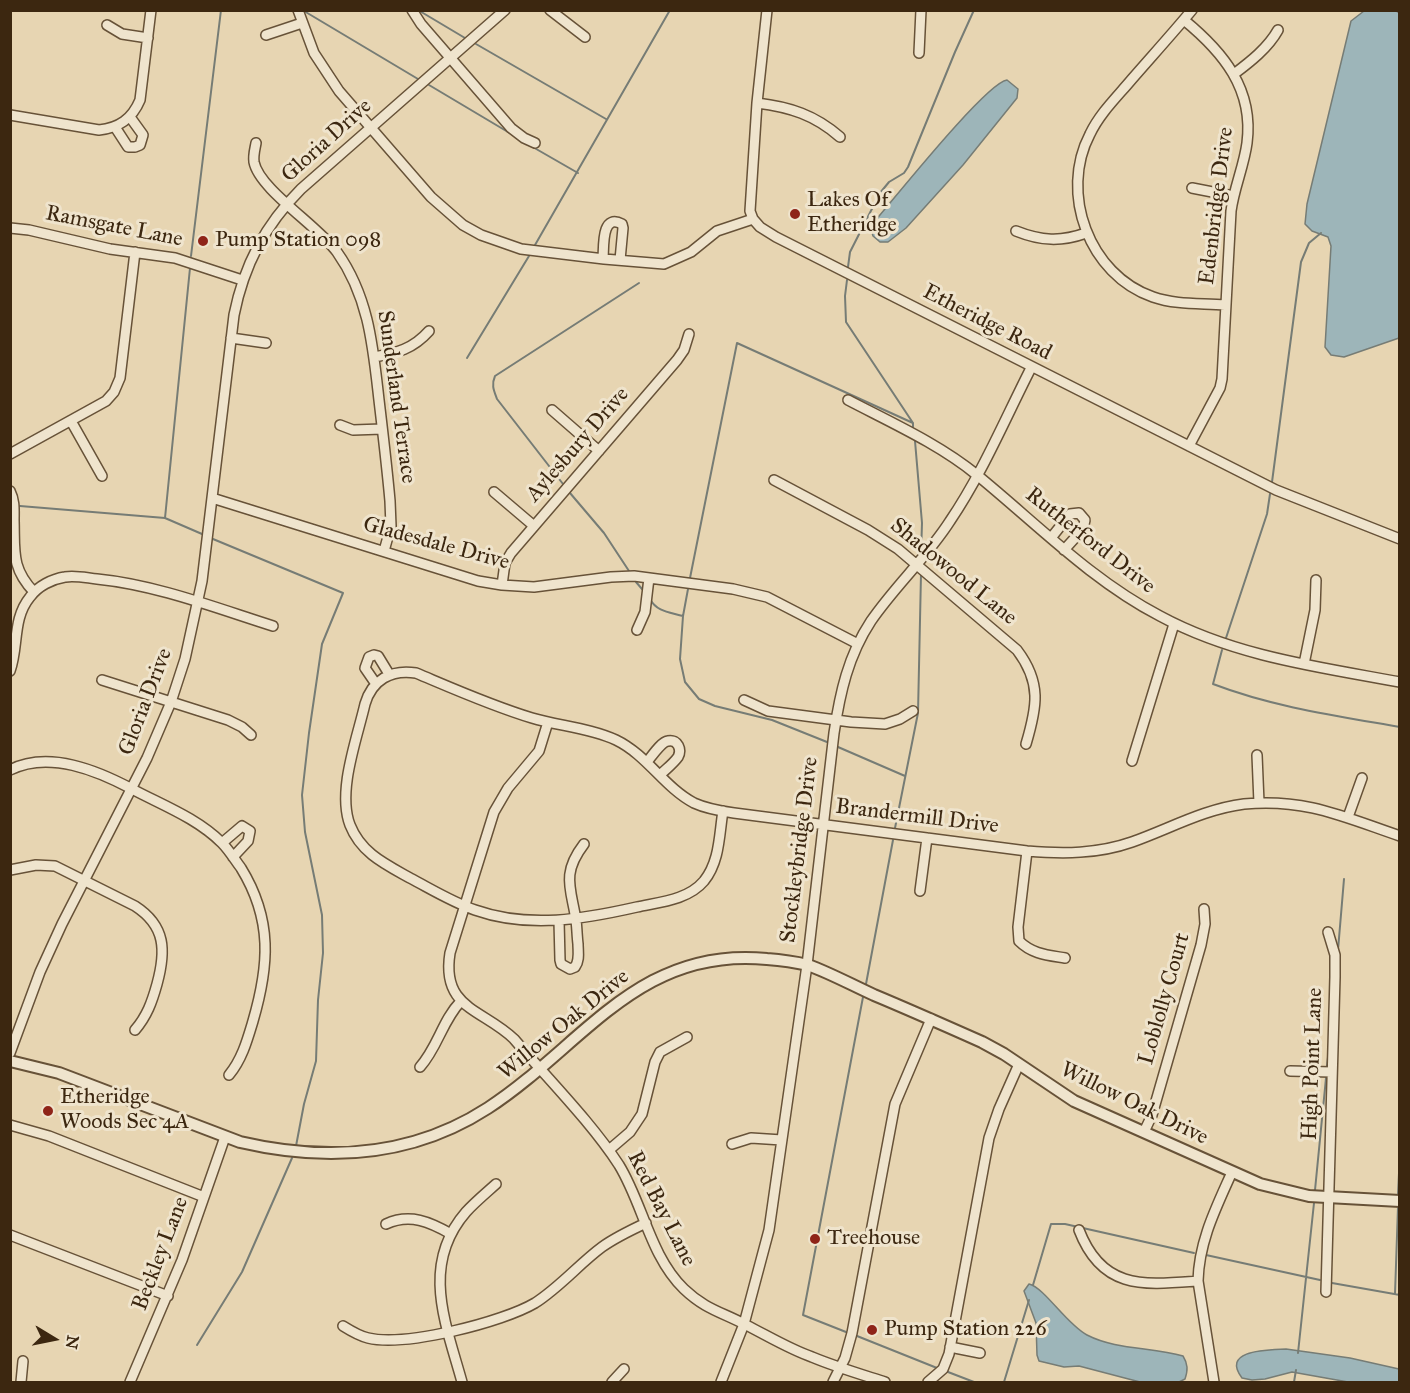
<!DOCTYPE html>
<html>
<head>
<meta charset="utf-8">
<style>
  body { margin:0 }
  #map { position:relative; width:1410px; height:1393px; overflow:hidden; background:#e7d5b2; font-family:"IM FELL Great Primer",serif }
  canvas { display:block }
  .frame { position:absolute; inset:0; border:12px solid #3c2710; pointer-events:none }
  .north { position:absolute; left:24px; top:1309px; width:60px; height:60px; -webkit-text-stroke:4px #efe4cd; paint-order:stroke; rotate:100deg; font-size:16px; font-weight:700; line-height:24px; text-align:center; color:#3c2710 }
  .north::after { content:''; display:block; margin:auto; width:21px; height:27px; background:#3c2710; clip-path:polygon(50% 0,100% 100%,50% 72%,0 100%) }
</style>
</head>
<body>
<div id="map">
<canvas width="1410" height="1393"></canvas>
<div class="frame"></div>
<div class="north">N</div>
</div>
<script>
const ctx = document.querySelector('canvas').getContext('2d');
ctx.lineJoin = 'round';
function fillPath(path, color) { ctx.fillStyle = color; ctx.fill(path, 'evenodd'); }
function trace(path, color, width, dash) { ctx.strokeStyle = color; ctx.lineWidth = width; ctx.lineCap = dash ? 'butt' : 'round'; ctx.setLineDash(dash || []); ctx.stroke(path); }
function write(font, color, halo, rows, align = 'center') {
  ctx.font = font + ' "IM FELL Great Primer",serif'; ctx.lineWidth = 6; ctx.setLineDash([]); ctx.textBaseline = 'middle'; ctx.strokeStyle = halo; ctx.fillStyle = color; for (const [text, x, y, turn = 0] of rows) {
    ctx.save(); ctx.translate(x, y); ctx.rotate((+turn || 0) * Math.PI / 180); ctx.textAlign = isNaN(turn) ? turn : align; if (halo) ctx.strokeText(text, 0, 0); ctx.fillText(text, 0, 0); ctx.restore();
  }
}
const water = new Path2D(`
  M 1364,11 L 1396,11 L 1399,13 L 1399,338 L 1344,357 L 1331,355 L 1325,347 L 1331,246 L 1328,237 L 1312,231 L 1305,224 L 1307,204 L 1351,21 Z
  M 1007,80 L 1018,89 L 1017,98 L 963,165 L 906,228 L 888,242 L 880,242 L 873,236 L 871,229 L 874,222 C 894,199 986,83 1007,80 Z
  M 1029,1284 C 1045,1288 1066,1324 1087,1335 C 1116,1350 1152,1347 1183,1356 C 1188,1364 1188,1370 1185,1379 L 1179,1382 L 1140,1382 L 1079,1366 L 1064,1367 L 1039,1361 L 1037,1355 L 1036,1323 L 1024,1291 Z
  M 1286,1349 L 1350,1358 L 1399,1369 L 1399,1382 L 1348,1382 L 1292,1372 L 1265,1379 L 1252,1380 L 1242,1378 C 1220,1349 1270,1350 1286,1349 Z`);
fillPath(water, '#9db5b9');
trace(water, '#767c75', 1.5);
trace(new Path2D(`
  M 418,10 L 465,38
  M 304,11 L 418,79
  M 476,44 L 606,119
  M 429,85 L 513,135
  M 531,146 L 578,173
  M 535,245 L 670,10
  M 191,256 L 221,10
  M 848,267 L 850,252 L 880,193 L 889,182 L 904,173 L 908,167 L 955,52 L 974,10
  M 847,280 L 845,296 L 846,322 L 913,423 L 913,427
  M 467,358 L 529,256
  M 915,441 L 922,523 L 921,555
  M 1272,482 L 1301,262 L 1309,243 L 1321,233
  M 563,484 L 497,399 C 494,391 491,385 495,376 L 639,283
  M 570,493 L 604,533 L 629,571
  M 20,506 L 165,518 L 202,534
  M 165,518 L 190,268
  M 213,539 L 343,593 L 322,644 L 309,733 L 302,795 L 305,832 L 322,915 L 323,953 L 318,1000 L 316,1061 L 304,1104 L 296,1146
  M 690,578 L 737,343 L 913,423
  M 636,582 L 642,589
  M 688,589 L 683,616 L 680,659 L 685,682 L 699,699 L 715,706 L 772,720 L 827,742
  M 650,599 C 657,612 669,612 683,616
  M 1226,638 L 1267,514 L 1270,494
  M 1222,650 L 1213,684 C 1273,707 1337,716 1400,727
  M 838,747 L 905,776
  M 895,828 L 918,713 L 921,574
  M 1338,950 L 1344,879
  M 866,984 L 893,840
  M 1327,1066 L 1329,1048
  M 1315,1190 L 1326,1078
  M 1398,1194 L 1400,1152
  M 1206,1255 L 1320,1280
  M 1332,1283 L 1400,1295
  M 1033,1285 L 1051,1224 L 1065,1224 L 1194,1253
  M 1395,1294 L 1398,1207
  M 846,1332 L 803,1315 L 863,997
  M 857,1336 L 937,1368
  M 197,1345 L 242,1272 L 292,1158
  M 1298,1353 L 1314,1203
  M 948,1372 L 974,1382
  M 1004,1382 L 1029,1300
  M 1294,1382 L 1296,1370`), '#767c75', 2);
const minor = new Path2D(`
  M 298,10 L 314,53 L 339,91 L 431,197 L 463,225 L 481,235 L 521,249 L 604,259 L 664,264 L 691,252 L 717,231 L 753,219
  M 412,10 L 421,24 L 511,128 L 524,138 L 535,143
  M 550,10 L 585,37
  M 767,10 L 757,103 L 750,211 L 753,219 L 760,227 L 776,237 L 1276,490 L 1400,539
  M 1192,10 C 1172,34 1152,56 1132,79 C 1117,97 1100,113 1090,134 C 1059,193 1089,275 1153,297 C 1176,305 1201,303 1225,305
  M 1184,20 C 1223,52 1254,89 1247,143 C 1244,166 1234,188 1231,211 L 1222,379 L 1220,388 L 1189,446
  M 107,25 L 122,34 L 148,38
  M 266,35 L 302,23
  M 919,53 L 921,10
  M 1234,74 C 1250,62 1268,48 1278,30
  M 757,103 C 790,107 815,115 840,137
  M 10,115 L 99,130 C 119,128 132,119 140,100 L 151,10
  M 115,127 L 128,147 L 135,147 L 140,145 L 143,135 L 130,117
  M 256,143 C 255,149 253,155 254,162 C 259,189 318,226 337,252 C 369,297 373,347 379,400 C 383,434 387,467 390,501 L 391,526 L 384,551
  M 1192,188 L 1233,196
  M 10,228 L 29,230 L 110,249 L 175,258 L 242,280
  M 1016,231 C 1041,241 1061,242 1086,233
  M 603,259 C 604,247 601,213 622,224 L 623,228 L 620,260
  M 231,338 L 266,343
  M 374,357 C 397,353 413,349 429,331
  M 848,400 C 892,423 939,444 977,475 C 1037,524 1091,580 1160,616 C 1234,656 1318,667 1400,682
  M 552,410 L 599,451
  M 71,421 L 102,476
  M 340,425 L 353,430 L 382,429
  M 10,454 L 106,401 L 114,392 L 120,378 L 135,252
  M 774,480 L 868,530 L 898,549 L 1017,650 C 1042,683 1037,707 1026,744
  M 10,491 C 15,501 14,510 14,520 C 15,551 11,568 34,592
  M 494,492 L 534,526
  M 212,498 L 478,581 L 502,585 L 534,587 L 611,577 L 634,576 L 733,589 L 767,597 L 858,644
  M 1051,538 L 1070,514 L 1079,513 L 1085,520 L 1083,529 L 1064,550
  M 502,585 L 505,563 L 511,553 L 677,360 L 684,350 L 689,334
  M 637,630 L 645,612 L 649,578
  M 1304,664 L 1315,610 L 1316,580
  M 10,671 C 19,646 12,619 30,597 C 38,586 52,579 65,577 C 75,575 87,578 97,579 C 157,585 216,608 273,626
  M 102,680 L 228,720 L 242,727 L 251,735
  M 376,684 L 365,668 L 369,657 L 374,655 L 378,656 L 389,674
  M 744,700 L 768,711 L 851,722 L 885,724 L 900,719 L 913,711
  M 548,722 L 539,751 L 508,788 L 494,812 L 450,953 C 441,1009 483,1009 514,1039 C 548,1079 591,1122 619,1165 C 643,1204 650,1256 684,1289 C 706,1310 722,1312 746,1325 C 768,1336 789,1349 812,1357 C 836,1367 860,1374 885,1382
  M 1257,755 L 1259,803
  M 1132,761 L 1174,624
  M 647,762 C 652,756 661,742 668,741 C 678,739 682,750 678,757 C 673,764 666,769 660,775
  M 10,770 C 49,750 98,771 132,789 C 162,805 197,818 222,843 C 229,850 235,860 241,868 C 273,920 269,966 253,1021 C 247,1041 242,1059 229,1075
  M 723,811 C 719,835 720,861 704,881 C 688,900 660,902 637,907 C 584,919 529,929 475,910 C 452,902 431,889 410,878 C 385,864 361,853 350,825 C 337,791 357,739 365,704 C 372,680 391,669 416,673 C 454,689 492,706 532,718 C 559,726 590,728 616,740 C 647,755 664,787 694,803 C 707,809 720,811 734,813 L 1027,851 C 1063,854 1098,854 1132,842 C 1169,829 1204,809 1244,804 C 1305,798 1344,817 1400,836
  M 1348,817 L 1362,778
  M 222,843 L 242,826 L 250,831 L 248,841 L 233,857
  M 1027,851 L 1018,927 L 1019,941 C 1032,954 1047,955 1065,958
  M 10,870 L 36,865 L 55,866 L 135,906 C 166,926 166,951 157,984 C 152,1002 147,1016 135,1030
  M 920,891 L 927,838
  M 559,921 L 560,960 L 561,964 L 570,969 L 575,967 C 580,960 578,952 578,944 C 577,936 577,928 576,920 C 571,888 561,874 584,844
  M 10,1053 L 40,972 L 62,924 L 147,758 L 171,702 L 185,659 L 202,581 L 234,315 C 244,265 265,225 301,189 L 505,10
  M 420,1067 C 438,1047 442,1021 461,1001
  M 1290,1071 L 1332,1072
  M 10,1125 L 49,1136 L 204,1197
  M 1144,1132 L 1152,1115 L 1201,945 L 1205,924 L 1204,909
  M 732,1144 L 751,1138 L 782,1140
  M 609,1150 L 630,1132 L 642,1114 L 655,1062 L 660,1052 L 687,1037
  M 386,1224 C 410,1213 430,1222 451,1234
  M 1079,1230 C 1102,1290 1143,1285 1198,1281
  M 10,1235 L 168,1296
  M 1326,1292 L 1335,977 L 1335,955 L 1328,932
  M 343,1326 C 351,1331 359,1336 368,1338 C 405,1347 503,1322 535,1303 C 560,1287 579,1264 602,1247 C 616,1237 631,1230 646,1223
  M 950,1347 L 980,1353
  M 21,1382 L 23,1361
  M 130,1382 L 182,1260 L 225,1137
  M 462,1382 C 446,1324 420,1265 466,1212 C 475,1202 486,1193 496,1184
  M 612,1382 L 624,1369
  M 721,1382 L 744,1324 L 769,1230 L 807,965 L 834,733 C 840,693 848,656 871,621 C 895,586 927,557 950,521 C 982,474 1005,419 1031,368
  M 833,1382 L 845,1358 L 852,1333 L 895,1104 L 931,1019
  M 928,1382 L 943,1369 L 949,1354 L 989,1138 L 999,1109 L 1019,1064
  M 1214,1382 L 1198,1281 C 1199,1241 1216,1208 1232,1172`);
const tertiary = new Path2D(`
  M 10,1061 L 59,1073 L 240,1142 C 326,1162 411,1158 488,1108 C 583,1046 638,946 767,959 C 780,960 795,962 808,965 C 830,973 852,985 874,995 C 910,1010 946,1026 982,1042 L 1004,1054 L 1074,1101 L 1260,1184 L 1309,1196 L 1400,1201`);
trace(minor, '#675238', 12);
trace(tertiary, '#675238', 14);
trace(minor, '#efe4cd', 9);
trace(tertiary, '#efe4cd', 10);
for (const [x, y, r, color] of [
  [795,214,6,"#8f2418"],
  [203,241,6,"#8f2418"],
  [48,1111,6,"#8f2418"],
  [815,1239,6,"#8f2418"],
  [872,1330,6,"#8f2418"]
]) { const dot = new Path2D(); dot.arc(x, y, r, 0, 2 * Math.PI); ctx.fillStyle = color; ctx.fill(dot); trace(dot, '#efe4cd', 2); }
write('22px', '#3c2710', '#efe4cd', [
  ["Gloria Drive",327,141,-42],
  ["Edenbridge Drive",1217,206,-83],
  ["Ramsgate Lane",114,227,11],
  ["Etheridge Road",987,323,27],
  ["Sunderland Terrace",396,397,82],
  ["Aylesbury Drive",578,445,-49],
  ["Rutherford Drive",1090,541,38],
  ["Gladesdale Drive",436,544,15],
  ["Shadowood Lane",953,572,39],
  ["Gloria Drive",146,702,-69],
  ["Brandermill Drive",917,817,7],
  ["Stockleybridge Drive",800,850,-83],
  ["Loblolly Court",1165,999,-74],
  ["Willow Oak Drive",564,1025,-39],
  ["High Point Lane",1313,1064,-88],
  ["Willow Oak Drive",1134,1104,26],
  ["Red Bay Lane",661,1209,63],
  ["Beckley Lane",161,1254,-69]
]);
write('22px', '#3c2710', '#efe4cd', [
  ["Lakes Of",807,201],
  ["Etheridge",807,226],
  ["Pump Station 098",215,241],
  ["Etheridge",60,1098],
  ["Woods Sec 4A",60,1123],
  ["Treehouse",827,1239],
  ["Pump Station 226",884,1330]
], 'left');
</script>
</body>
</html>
